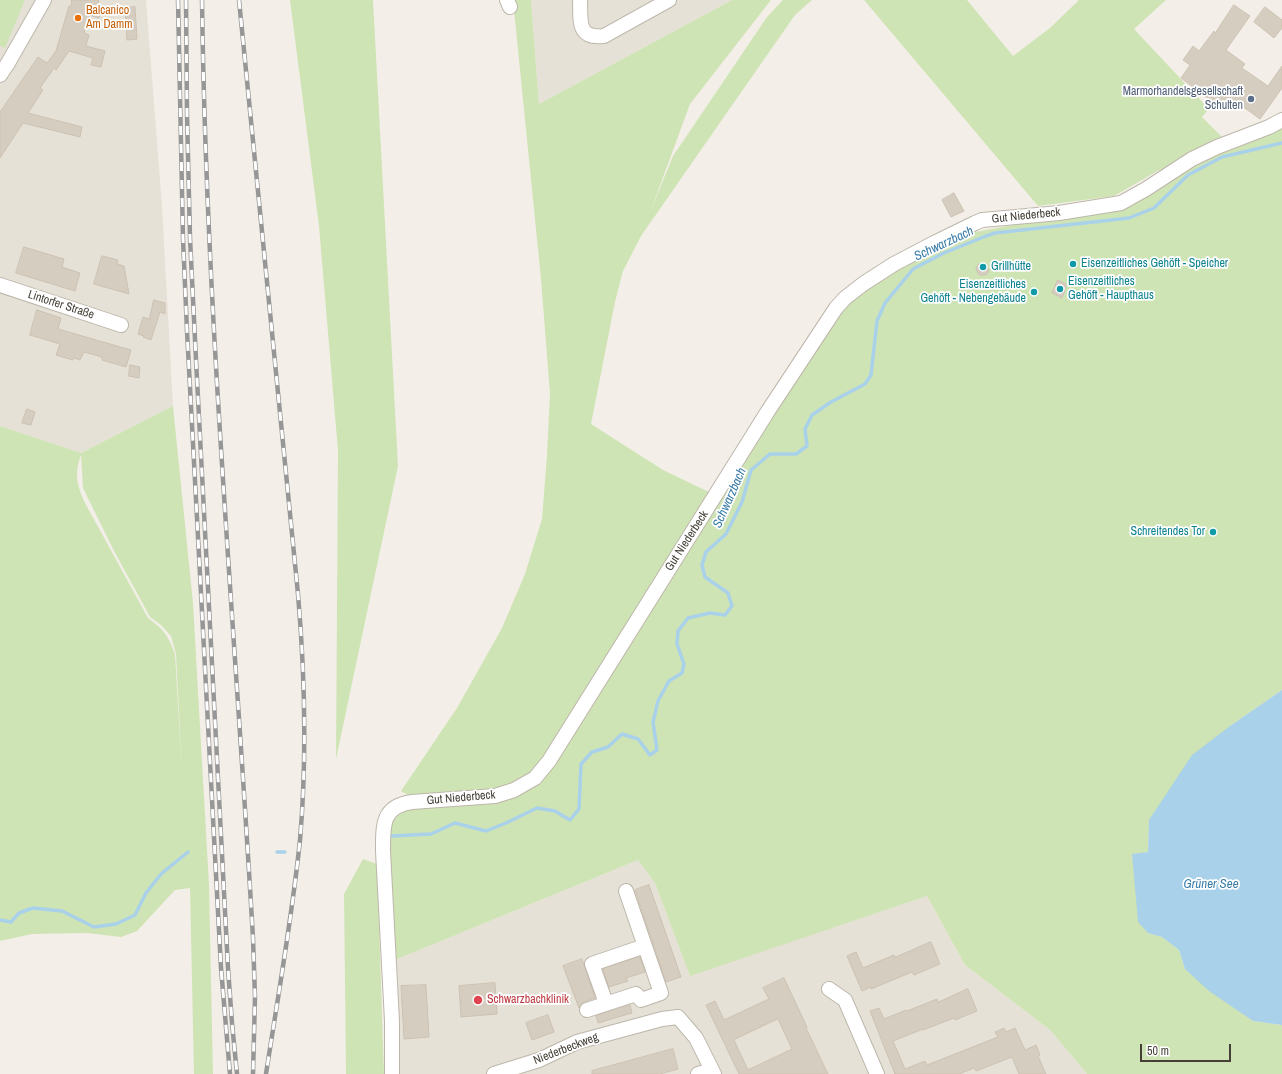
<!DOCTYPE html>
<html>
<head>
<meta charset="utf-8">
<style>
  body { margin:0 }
  #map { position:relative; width:1282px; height:1074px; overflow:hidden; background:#f3efe8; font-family:"Archivo Narrow",sans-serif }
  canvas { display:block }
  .scale { position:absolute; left:1140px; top:1044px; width:91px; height:18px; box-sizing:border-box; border:2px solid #453f37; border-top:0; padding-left:5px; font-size:12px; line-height:14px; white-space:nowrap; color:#453f37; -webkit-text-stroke:3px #fff; paint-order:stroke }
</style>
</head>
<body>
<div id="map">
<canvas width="1282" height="1074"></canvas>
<div class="scale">50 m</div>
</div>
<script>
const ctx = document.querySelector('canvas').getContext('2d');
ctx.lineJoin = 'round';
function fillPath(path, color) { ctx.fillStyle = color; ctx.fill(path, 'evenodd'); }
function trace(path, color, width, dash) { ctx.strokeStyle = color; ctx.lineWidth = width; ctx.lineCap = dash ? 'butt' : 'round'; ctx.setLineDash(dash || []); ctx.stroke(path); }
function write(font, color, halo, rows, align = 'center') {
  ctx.font = font + ' "Archivo Narrow",sans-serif'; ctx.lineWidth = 3.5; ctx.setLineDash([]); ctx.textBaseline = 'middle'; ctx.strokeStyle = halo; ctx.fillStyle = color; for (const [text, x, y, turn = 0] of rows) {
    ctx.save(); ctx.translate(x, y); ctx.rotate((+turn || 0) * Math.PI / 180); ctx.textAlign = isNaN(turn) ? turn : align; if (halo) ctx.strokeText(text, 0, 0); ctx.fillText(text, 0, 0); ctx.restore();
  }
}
fillPath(new Path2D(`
  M 0,0 L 146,0 L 162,206 L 173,406 L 81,453 L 0,426 Z
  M 531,0 L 732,0 L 539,104 Z
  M 638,860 L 655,883 L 690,975 L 927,896 L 965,965 L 1050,1030 L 1087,1074 L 396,1074 L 390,962 Z`), '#e6e1d6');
fillPath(new Path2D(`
  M 0,0 L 25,0 L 5,48 L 0,46 Z
  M 290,0 L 373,0 L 398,466 L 336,759 L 338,451 L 319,226 Z
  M 513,0 L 531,0 L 539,104 L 732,0 L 771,0 L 690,104 L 651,210 L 673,156 L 767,17 L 783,0 L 812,0 L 795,15 L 641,236 L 623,271 L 615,302 L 591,424 L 663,470 L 709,492 L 532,775 L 494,793 L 413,798 L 401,791 L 457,708 L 502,628 L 525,574 L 542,519 L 547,455 L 550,394 L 541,279 Z
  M 864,0 L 967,0 L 1013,56 L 1050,28 L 1079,0 L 1166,0 L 1134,29 L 1209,109 L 1202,117 L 1228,143 L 1282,123 L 1282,690 L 1230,726 L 1149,820 L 1148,852 L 1132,855 L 1148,933 L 1162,937 L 1179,950 L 1185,969 L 1253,1021 L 1282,1025 L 1282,1074 L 1087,1074 L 1050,1030 L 965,965 L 927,896 L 690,976 L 655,883 L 638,860 L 390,962 L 389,826 L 395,813 L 414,805 L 445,802 L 536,779 L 663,583 L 848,301 L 891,271 L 975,232 L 1068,215 L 1137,198 L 1161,169 L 1114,196 L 1038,206 Z
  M 173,406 L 193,603 L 209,885 L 213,1074 L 194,1074 L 190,888 L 175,890 L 137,931 L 121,937 L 87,933 L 32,934 L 0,941 L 0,426 L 81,453 ZM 81,455 L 83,488 L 114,551 L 150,617 L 161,625 L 171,636 L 176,654 L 182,774 L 175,654 C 168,635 164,630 148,618 L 85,503 C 77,485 74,474 81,455 Z
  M 363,859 L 377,864 L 384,1074 L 346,1074 L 344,894 Z`), '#cfe4b4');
fillPath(new Path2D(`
  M 1282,690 L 1282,1025 L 1253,1021 L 1209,991 L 1185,969 L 1179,950 L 1162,937 L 1148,933 L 1138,922 L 1132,854 L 1148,852 L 1149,820 L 1192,755 L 1230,726 Z`), '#a9d1ea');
trace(new Path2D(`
  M 391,836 L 431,834 L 455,823 L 486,831 L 506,823 L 537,808 L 555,811 L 570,820 L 579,809 L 581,764 L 592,752 L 608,747 L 622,734 L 638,739 L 650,755 L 657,750 L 653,722 L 658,701 L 669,681 L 682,673 L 684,664 L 677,644 L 678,631 L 688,618 L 710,613 L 725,615 L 732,606 L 728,593 L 705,577 L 702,565 L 706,552 L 726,534 L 742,502 L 751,470 L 770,454 L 796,454 L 807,446 L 805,429 L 812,415 L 831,402 L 865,384 L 871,375 L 877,321 L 885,303 L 913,269 L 944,253 L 986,236 L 995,233 L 1129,218 L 1154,208 L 1188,175 L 1222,157 L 1282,143
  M 277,852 L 285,852
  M 0,920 L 11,922 L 19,913 L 33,908 L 62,911 L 94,927 L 116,924 L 135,915 L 146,893 L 161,874 L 188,852`), '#a9d1ea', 3.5);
const building = new Path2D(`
  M 72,0 L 99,0 L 97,7 L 101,9 L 99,18 L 89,15 L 84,33 L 89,35 L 86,46 L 105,51 L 101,67 L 91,65 L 93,58 L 69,51 L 56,70 L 54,68 L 40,88 L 43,90 L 28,113 L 82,127 L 80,137 L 23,123 L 0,158 L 0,112 L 38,57 L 47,63 L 56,51 L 69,6 L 71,6 Z
  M 1234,5 L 1250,16 L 1226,50 L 1245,64 L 1242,68 L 1268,86 L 1282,66 L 1282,88 L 1260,119 L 1231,98 L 1222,109 L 1181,78 L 1190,65 L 1183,60 L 1193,46 L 1199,51 L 1214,31 L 1215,33 Z
  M 135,7 L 137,39 L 127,40 L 125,8 Z
  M 1265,7 L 1282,20 L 1282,28 L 1274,38 L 1254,22 Z
  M 954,193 L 964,211 L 951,217 L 942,200 Z
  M 24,247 L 64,259 L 62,267 L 80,273 L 75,291 L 16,273 Z
  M 102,256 L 118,260 L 117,264 L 124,266 L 129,294 L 94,284 Z
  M 979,264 L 986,264 L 989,270 L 986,275 L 979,275 L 976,269 Z
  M 1058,280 L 1066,284 L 1066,288 L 1062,298 L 1052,293 Z
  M 154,300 L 165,303 L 165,314 L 160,312 L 151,340 L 143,337 L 144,336 L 138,334 L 143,317 L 149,319 Z
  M 37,310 L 61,318 L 58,329 L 131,350 L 126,367 L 102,360 L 102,357 L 84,352 L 80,360 L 74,358 L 73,360 L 56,355 L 60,344 L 30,335 Z
  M 130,365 L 140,367 L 139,378 L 129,376 Z
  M 27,409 L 35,412 L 31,425 L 22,423 Z
  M 649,885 L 681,977 L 666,982 L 635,890 Z
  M 931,942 L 940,964 L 914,975 L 912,972 L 871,989 L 871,987 L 862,991 L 847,956 L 856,952 L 863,968 L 894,955 L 895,957 Z
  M 640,957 L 645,972 L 626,978 L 628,981 L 609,987 L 603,969 Z
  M 582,959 L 595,998 L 584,1002 L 581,1004 L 579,1008 L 563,966 Z
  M 784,978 L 807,1027 L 806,1028 L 828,1074 L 739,1074 L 706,1005 L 715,1001 L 724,1020 L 769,999 L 763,988 ZM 778,1019 L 792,1049 L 748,1070 L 734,1040 Z
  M 495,983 L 497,1014 L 461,1017 L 459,986 Z
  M 426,985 L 429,1037 L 404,1039 L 401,986 Z
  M 968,989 L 977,1011 L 955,1020 L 954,1018 L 923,1030 L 923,1029 L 893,1041 L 905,1069 L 925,1061 L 927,1065 L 998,1037 L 995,1032 L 1004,1028 L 1006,1032 L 1015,1028 L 1025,1050 L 1036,1045 L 1040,1055 L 1038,1056 L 1046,1074 L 1019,1074 L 1012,1057 L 976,1071 L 974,1068 L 959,1074 L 894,1074 L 895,1074 L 870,1011 L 879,1008 L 884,1019 L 906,1010 L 907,1011 L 937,999 L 938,1002 Z
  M 630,1005 L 632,1013 L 598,1023 L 596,1016 Z
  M 548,1015 L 554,1032 L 532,1040 L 526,1023 Z
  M 673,1049 L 678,1069 L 660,1074 L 592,1074 L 592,1071 Z`);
fillPath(building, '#d6cdc1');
trace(building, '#cdc2b2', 1);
const minor = new Path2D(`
  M 507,0 L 510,7
  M 580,0 C 581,20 576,39 604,36 L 669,0
  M 0,75 L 8,63 L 44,0
  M 0,285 L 121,325
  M 829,989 L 845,1000 L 877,1074
  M 606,1003 L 592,964 L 645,946
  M 587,1010 L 636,994 L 641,1000 L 661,993 L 626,891
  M 392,1074 L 392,1021 L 383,851 C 383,825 382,806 412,802 L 495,796 L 514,790 L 535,778 L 549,761 L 768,411 L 836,308 L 845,298 L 863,284 L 894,264 L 934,243 L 975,223 L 982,220 L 1005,218 L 1059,213 L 1121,203 L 1146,189 L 1192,159 L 1217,147 L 1269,127 L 1282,120
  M 494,1074 L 539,1060 L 577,1042 L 662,1019 L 678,1017 L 696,1038 L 714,1074
  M 698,1074 L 712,1070`);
trace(minor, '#bdb6ab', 16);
trace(minor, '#fff', 14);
const rail = new Path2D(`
  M 178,0 L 183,239 L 187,331 L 221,968 L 230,1074
  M 186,0 L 187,114 L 190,238 L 196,360 L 228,968 L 232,1023 L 237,1074
  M 202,0 C 206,313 235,625 253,938 L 255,997 L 253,1074
  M 239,0 L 298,594 C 305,676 307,758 300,840 C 292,918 278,996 266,1074`);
trace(rail, '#969696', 4.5);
trace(rail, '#fff', 3, [9]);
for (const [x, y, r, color] of [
  [78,18,4,"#e8710a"],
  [1251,99,4,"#5c6f8a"],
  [1073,264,4,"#0f9aa8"],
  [983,267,4,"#0f9aa8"],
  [1060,289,4,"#0f9aa8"],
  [1034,292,4,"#0f9aa8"],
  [1213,532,4,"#0f9aa8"],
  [478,1000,5,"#e0444e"]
]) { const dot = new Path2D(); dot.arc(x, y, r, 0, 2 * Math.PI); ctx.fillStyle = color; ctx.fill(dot); trace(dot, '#fff', 1.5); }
write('12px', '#c56008', '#fff', [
  ["Balcanico",86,11],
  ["Am Damm",86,25]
], 'left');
write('12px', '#4e5e75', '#fff', [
  ["Marmorhandelsgesellschaft",1243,92],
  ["Schulten",1243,106]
], 'right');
write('12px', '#453f37', '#fff', [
  ["Gut Niederbeck",1026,216,-6],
  ["Lintorfer Straße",61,305,18],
  ["Gut Niederbeck",687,541,-57],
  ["Gut Niederbeck",461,798,-5],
  ["Niederbeckweg",566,1049,-21]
]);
write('12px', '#0d838f', '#fff', [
  ["Eisenzeitliches Gehöft - Speicher",1081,264],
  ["Grillhütte",991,267],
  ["Eisenzeitliches",1068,282],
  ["Gehöft - Haupthaus",1068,296],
  ["Eisenzeitliches",1026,285,"right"],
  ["Gehöft - Nebengebäude",1026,299,"right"],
  ["Schreitendes Tor",1205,532,"right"]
], 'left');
write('12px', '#be3a42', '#fff', [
  ["Schwarzbachklinik",487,1000]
], 'left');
write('italic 13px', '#397ca9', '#fff', [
  ["Schwarzbach",944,244,-25],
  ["Schwarzbach",730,498,-66],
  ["Grüner See",1211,885]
]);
</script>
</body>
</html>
